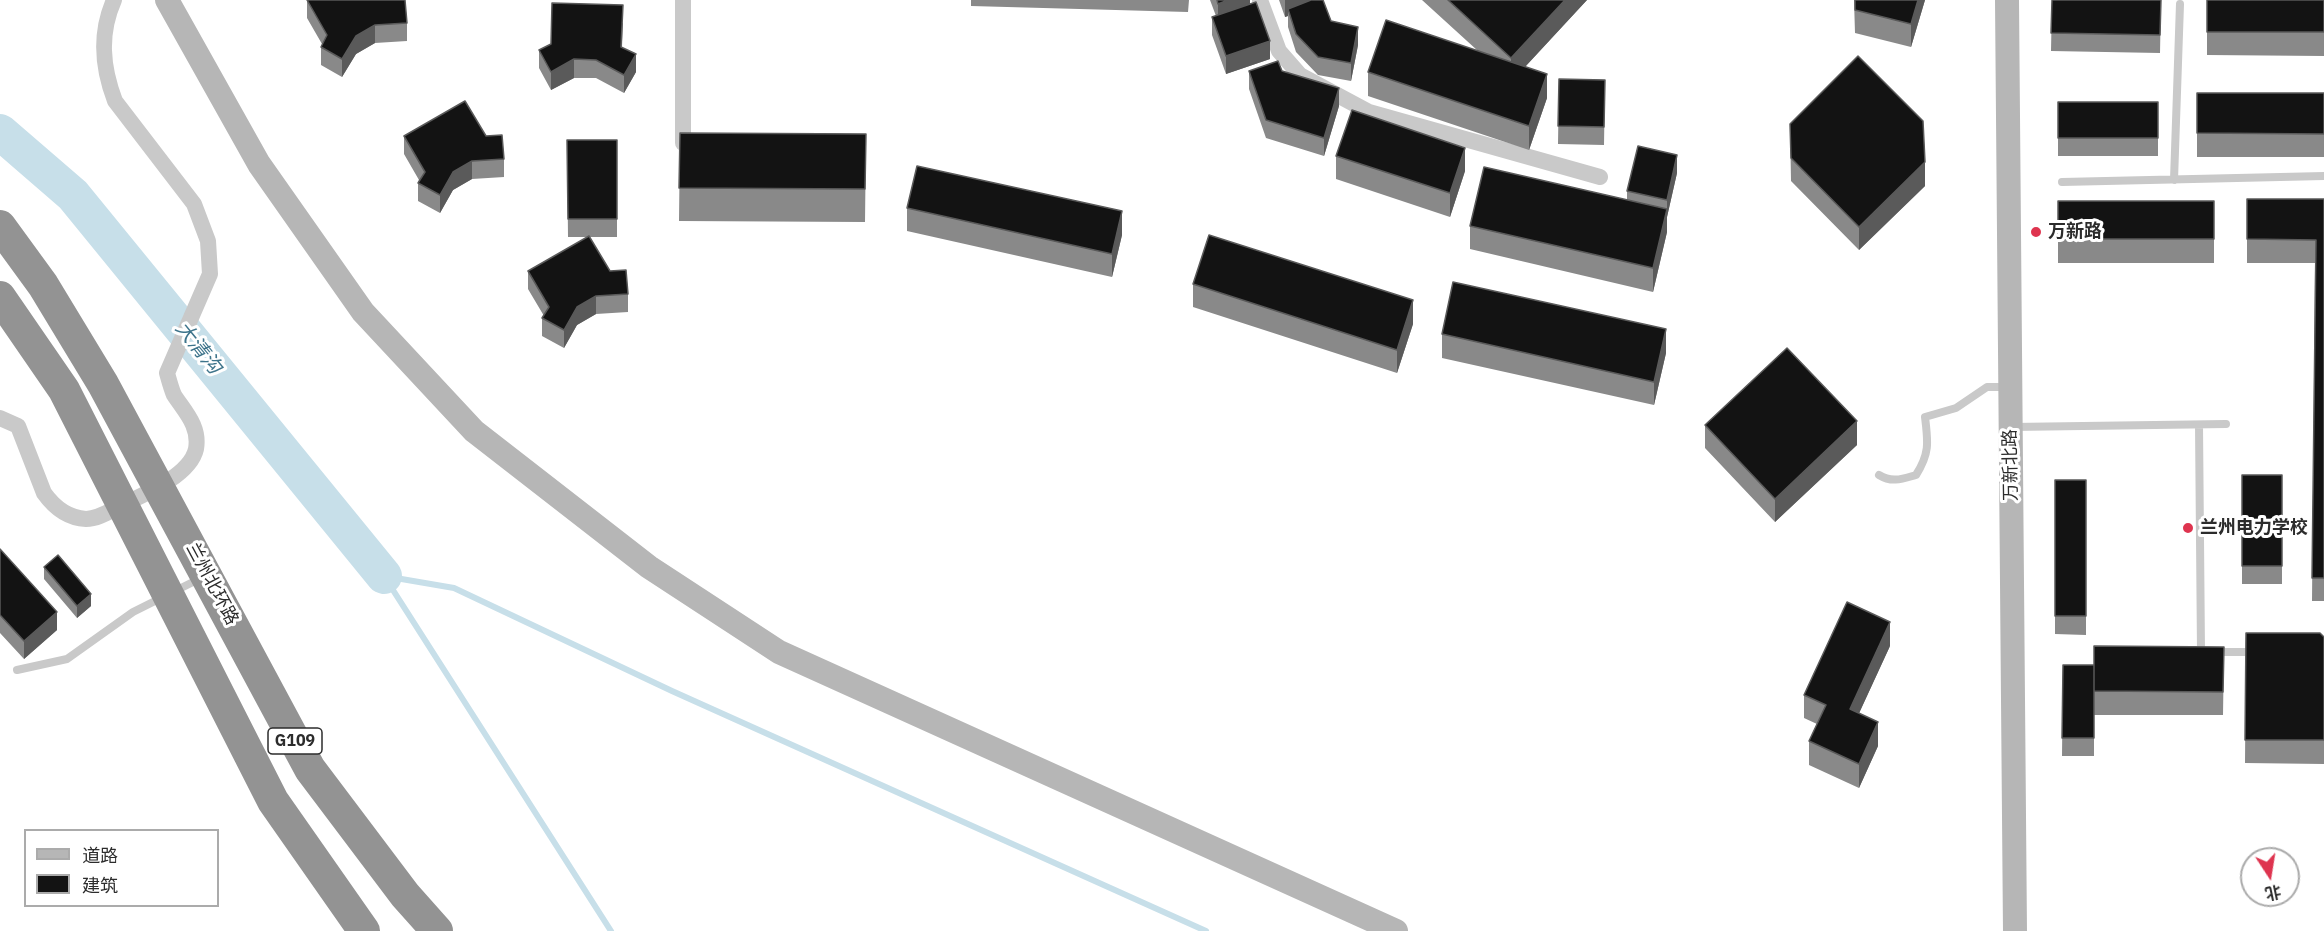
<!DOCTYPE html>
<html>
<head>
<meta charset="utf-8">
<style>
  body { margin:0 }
  #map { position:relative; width:2324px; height:931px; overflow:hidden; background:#fff; font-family:"IBM Plex Sans","Noto Sans SC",sans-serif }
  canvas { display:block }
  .legend { position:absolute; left:24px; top:829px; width:195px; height:78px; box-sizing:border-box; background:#fff; border:2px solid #ababab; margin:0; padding:8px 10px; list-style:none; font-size:18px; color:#2c2c2c }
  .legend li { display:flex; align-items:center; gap:12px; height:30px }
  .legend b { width:30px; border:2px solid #ababab }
  .north { position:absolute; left:2240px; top:847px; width:60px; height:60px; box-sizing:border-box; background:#fff; border:2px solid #ababab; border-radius:50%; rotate:168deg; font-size:16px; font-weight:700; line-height:24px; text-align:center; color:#2c2c2c }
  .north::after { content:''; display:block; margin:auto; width:21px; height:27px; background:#de344f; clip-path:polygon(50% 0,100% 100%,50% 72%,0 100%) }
</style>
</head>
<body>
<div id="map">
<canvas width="2324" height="931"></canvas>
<ul class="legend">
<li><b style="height:8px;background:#b6b6b6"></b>道路</li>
<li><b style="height:16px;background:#131313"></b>建筑</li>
</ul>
<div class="north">北</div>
</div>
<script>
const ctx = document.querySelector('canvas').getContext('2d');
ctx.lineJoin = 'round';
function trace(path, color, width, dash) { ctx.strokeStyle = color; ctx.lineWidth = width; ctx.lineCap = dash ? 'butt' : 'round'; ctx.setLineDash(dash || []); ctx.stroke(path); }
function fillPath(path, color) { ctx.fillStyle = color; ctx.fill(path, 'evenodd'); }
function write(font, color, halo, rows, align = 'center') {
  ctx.font = font + ' "IBM Plex Sans","Noto Sans SC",sans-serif'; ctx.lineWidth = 6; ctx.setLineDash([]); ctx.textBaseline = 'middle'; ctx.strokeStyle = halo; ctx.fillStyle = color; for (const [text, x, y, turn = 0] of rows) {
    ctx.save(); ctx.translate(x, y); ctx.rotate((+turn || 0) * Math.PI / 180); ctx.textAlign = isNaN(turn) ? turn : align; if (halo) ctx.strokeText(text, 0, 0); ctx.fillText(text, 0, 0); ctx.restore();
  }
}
trace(new Path2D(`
  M 384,576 L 454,588 L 672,691 L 1206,931
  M 384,576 L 611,931`), '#c7dfe9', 6);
trace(new Path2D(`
  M 0,132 L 73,195 L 384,576`), '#c7dfe9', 36);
trace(new Path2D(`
  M 2174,180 L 2180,4
  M 2062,182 L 2324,176
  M 2199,425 L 2201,652
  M 2012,427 L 2226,424
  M 1879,475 C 1892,483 1902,479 1916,475 C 1930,453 1928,442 1925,417 L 1956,408 L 1987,387 L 2007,387
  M 2213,652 L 2255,652
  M 17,670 L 67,659 L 133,612 L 201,578`), '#c9c9c9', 8);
trace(new Path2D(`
  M 1260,0 L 1279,51 L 1300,75 L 1369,112 L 1600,177
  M 683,143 L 683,0
  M 0,418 L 18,426 L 44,493 C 54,507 68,518 86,519 C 98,519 110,511 120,506 C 143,495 190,476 196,449 C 200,426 185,412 174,395 C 171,388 169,380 167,373 L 210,274 L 208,241 L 194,204 L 115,101 C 102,67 99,34 114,0`), '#c9c9c9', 16);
trace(new Path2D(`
  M 167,0 L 259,164 L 363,312 L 474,431 L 649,567 L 779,652 L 1396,931
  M 2007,0 L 2015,931`), '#b6b6b6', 24);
trace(new Path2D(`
  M 0,226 L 43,285 L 103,384 L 310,769 L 405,895 L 437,931
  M 0,297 L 64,390 L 273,801 L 364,931`), '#939393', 32);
fillPath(new Path2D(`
  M 307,0 L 407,23 L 407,41 L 375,43 L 356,54 L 342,77 L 321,65 L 321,47 L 322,44 L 307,18 Z
  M 971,0 L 1189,0 L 1188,12 L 971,6 Z
  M 1210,0 L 1250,0 L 1250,3 L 1270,59 L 1226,74 L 1212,35 L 1212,17 L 1216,16 Z
  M 1279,0 L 1323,0 L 1331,21 L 1358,45 L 1351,81 L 1318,75 L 1296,52 L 1288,27 L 1288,16 L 1285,17 Z
  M 1422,0 L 1587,0 L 1525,67 L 1547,98 L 1529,150 L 1368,96 L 1368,72 L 1478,51 Z
  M 1854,0 L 1925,0 L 1911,47 L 1855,33 Z
  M 2052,0 L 2161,0 L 2160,53 L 2051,51 Z
  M 2207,0 L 2324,0 L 2324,56 L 2207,55 Z
  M 623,23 L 622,47 L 636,72 L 624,93 L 596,78 L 574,78 L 551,90 L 539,68 L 539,50 Z
  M 1249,71 L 1282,71 L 1339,106 L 1324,156 L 1266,138 L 1249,89 Z
  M 1559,79 L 1605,80 L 1604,145 L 1558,144 Z
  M 2197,93 L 2324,93 L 2324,157 L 2197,157 Z
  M 2058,102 L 2158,102 L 2158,156 L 2058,156 Z
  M 1790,124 L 1925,186 L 1859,250 L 1791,181 Z
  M 680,133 L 866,134 L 865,222 L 679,221 Z
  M 404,136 L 486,136 L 504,159 L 504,177 L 472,179 L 453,190 L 440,213 L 418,201 L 418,183 L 419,180 L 404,154 Z
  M 567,140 L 617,140 L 617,237 L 589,237 L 610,271 L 628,294 L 628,312 L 596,314 L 577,325 L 564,348 L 542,336 L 542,318 L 544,316 L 528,289 L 528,271 L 588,237 L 568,237 Z
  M 1336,156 L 1465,171 L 1450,217 L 1336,179 Z
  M 1677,173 L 1667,217 L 1667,232 L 1653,292 L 1470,249 L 1470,226 L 1627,200 L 1627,191 Z
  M 2247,199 L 2324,199 L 2324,601 L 2312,601 L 2315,263 L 2247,263 Z
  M 2058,201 L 2214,201 L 2214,263 L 2058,263 Z
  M 907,208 L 1122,235 L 1112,277 L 907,231 Z
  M 1193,284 L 1413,324 L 1397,373 L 1193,307 Z
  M 1442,334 L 1666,353 L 1654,405 L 1442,358 Z
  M 1705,425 L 1857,445 L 1775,522 L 1705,448 Z
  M 2242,475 L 2282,475 L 2282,584 L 2242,584 Z
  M 2055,480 L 2086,480 L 2086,635 L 2055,634 Z
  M 0,549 L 57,630 L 24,659 L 0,633 Z
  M 44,567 L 91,606 L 77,618 L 44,579 Z
  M 2246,633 L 2324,637 L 2324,764 L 2245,763 Z
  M 1890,646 L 1859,713 L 1878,746 L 1859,788 L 1809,765 L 1809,741 L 1817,724 L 1804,718 L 1804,695 Z
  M 2224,647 L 2223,715 L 2094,715 L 2094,706 L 2094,756 L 2062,756 L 2063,665 L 2094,665 Z`), '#898989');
fillPath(new Path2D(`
  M 1228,0 L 1250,0 L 1250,10 L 1218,22 L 1218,4 Z
  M 1285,0 L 1318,0 L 1288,9 L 1288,16 L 1285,17 Z
  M 1565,0 L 1587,0 L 1511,82 L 1511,58 Z
  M 1918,0 L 1925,0 L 1911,47 L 1911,24 Z
  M 375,25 L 375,43 L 356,54 L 342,77 L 342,59 L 356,36 Z
  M 1358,27 L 1358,45 L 1351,81 L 1351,63 Z
  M 1270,41 L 1270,59 L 1226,74 L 1226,56 Z
  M 636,54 L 636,72 L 624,93 L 624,75 Z
  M 574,59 L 574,78 L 551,90 L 551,72 Z
  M 1547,74 L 1547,98 L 1529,150 L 1529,126 Z
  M 1339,88 L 1339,106 L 1324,156 L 1324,138 Z
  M 1465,148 L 1465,171 L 1450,217 L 1450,193 Z
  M 1677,155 L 1677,173 L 1667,217 L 1667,232 L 1653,292 L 1653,268 L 1667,210 L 1667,200 Z
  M 472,161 L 472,179 L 453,190 L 440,213 L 440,195 L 453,172 Z
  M 1925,162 L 1925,186 L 1859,250 L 1859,227 Z
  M 1122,211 L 1122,235 L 1112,277 L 1112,254 Z
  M 596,296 L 596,314 L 577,325 L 564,348 L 564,330 L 577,307 Z
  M 1413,300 L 1413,324 L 1397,373 L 1397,350 Z
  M 1666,329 L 1666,353 L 1654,405 L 1654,382 Z
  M 1857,421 L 1857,445 L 1775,522 L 1775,499 Z
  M 91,594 L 91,606 L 77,618 L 77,606 Z
  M 57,612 L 57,630 L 24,659 L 24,641 Z
  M 1890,622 L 1890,646 L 1850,733 L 1850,709 Z
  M 1878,722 L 1878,746 L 1859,788 L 1859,764 Z`), '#5a5a5a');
const building = new Path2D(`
  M 307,0 L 405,0 L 407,23 L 375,25 L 356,36 L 342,59 L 321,47 L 327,35 Z
  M 1217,0 L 1228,0 L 1218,4 Z
  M 1311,0 L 1323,0 L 1331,21 L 1358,27 L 1351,63 L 1318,57 L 1296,34 L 1288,9 Z
  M 1448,0 L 1565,0 L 1511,58 Z
  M 1855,0 L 1918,0 L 1911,24 L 1855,10 Z
  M 2052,0 L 2161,0 L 2160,35 L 2051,33 Z
  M 2207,0 L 2324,0 L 2324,32 L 2207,32 Z
  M 1256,2 L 1270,41 L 1226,56 L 1212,17 Z
  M 552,3 L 623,5 L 621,47 L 636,54 L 624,75 L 596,60 L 574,59 L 551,72 L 539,50 L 551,44 Z
  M 1386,20 L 1547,74 L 1529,126 L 1368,72 Z
  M 1858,56 L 1923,121 L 1925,162 L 1859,227 L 1791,158 L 1790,124 Z
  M 1278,61 L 1282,71 L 1339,88 L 1324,138 L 1266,120 L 1249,71 Z
  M 1559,79 L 1605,80 L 1604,127 L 1558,126 Z
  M 2197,93 L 2324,93 L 2324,134 L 2197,133 Z
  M 465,101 L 486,136 L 502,135 L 504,159 L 472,161 L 453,172 L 440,195 L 418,183 L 425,172 L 404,136 Z
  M 2058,102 L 2158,102 L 2158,138 L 2058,138 Z
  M 1352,110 L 1465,148 L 1450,193 L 1336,156 Z
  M 680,133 L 866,134 L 865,189 L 679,188 Z
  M 567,140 L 617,140 L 617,219 L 568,219 Z
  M 1638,146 L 1677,155 L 1667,200 L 1627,191 Z
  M 917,166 L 1122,211 L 1112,254 L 907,208 Z
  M 1484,167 L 1667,209 L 1653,268 L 1470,226 Z
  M 2247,199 L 2324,199 L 2324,578 L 2312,578 L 2316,240 L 2247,239 Z
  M 2058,201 L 2214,201 L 2214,239 L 2058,239 Z
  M 1209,235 L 1413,300 L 1397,350 L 1193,284 Z
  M 589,236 L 610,271 L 626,270 L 628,294 L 596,296 L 577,307 L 564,330 L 542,318 L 549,307 L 528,271 Z
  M 1453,282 L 1666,329 L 1654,382 L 1442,334 Z
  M 1787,348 L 1857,421 L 1775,499 L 1705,425 Z
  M 2242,475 L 2282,475 L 2282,566 L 2242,566 Z
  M 2055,480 L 2086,480 L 2086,616 L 2055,616 Z
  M 0,549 L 57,612 L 24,641 L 0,615 Z
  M 58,555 L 91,594 L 77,606 L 44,567 Z
  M 1847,602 L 1890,622 L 1850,709 L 1878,722 L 1859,764 L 1809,741 L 1826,705 L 1804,695 Z
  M 2246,633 L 2320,633 L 2324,637 L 2324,740 L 2245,740 Z
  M 2094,646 L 2224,647 L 2223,692 L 2094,691 Z
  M 2063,665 L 2094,665 L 2094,738 L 2062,738 Z`);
fillPath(building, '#131313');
trace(building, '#5a5a5a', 1.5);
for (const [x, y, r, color] of [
  [2036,232,6,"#de344f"],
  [2188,528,6,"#de344f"]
]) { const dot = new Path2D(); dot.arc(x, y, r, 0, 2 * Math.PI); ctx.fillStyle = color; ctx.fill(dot); trace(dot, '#fff', 2); }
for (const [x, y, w] of [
  [295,741,54]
]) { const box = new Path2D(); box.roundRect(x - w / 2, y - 13, w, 26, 4.5); ctx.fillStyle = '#fff'; ctx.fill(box); trace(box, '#2c2c2c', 1.5); }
write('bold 16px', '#2c2c2c', null, [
  ["G109",295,741]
]);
write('bold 18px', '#2c2c2c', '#fff', [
  ["万新路",2048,232],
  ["兰州电力学校",2200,528]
], 'left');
write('18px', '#2c2c2c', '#fff', [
  ["万新北路",2011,465,-91],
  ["兰州北环路",212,584,62]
]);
write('italic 20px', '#3e748b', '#fff', [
  ["大清沟",198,348,51]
]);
</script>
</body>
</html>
